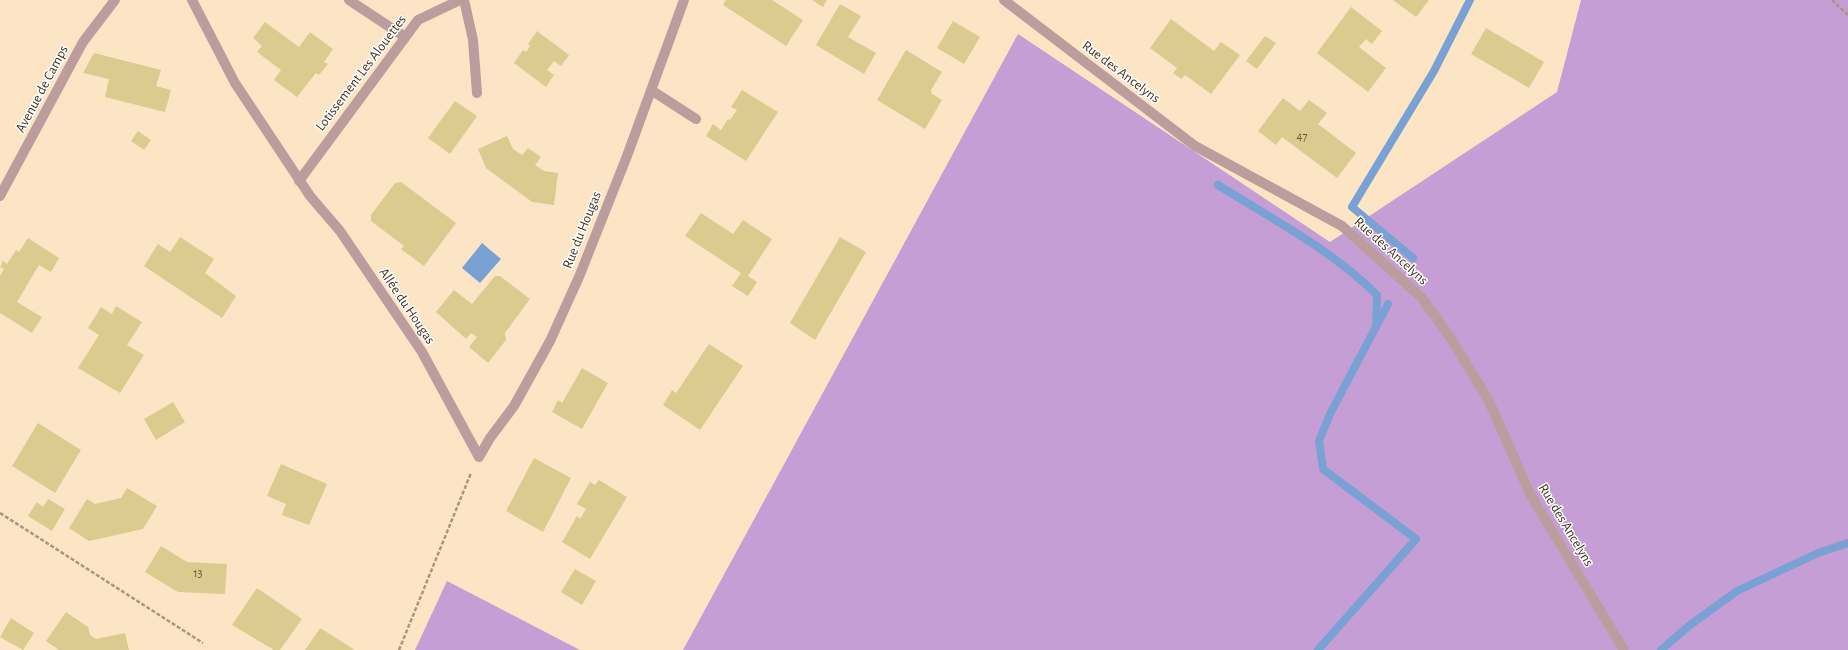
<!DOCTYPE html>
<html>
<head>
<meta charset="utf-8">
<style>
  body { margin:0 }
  canvas { display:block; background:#fce5c5 }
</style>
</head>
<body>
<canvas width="1848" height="650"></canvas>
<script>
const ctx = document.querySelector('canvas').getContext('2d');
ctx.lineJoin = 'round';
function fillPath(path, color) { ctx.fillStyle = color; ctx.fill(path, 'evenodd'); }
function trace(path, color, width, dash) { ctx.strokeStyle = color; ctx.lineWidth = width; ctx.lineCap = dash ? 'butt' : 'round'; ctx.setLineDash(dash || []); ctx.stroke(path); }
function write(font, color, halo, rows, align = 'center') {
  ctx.font = font + ' "Alegreya Sans",sans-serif'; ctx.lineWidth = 3; ctx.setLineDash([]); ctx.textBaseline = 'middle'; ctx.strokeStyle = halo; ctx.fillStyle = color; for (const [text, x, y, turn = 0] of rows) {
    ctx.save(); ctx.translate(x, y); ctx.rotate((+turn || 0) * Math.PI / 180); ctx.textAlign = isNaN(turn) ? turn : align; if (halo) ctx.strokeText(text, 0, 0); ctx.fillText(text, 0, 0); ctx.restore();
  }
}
fillPath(new Path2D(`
  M 1581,0 L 1848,0 L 1848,650 L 683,650 L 1018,34 L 1330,242 L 1557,92 Z
  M 447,581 L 580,650 L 415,650 Z`), '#c49ed4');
fillPath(new Path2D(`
  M 482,243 L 501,259 L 480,283 L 462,268 Z`), '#7aa1d4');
trace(new Path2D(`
  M 1218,185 C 1272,219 1332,250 1377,295 L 1376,324
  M 1413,258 L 1352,207 L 1434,71 L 1470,0
  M 1318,650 L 1416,539 L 1323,469 L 1319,441 L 1330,414 L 1388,304
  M 1661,650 L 1690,625 L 1737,591 L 1818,553 L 1848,543`), '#7aa1d4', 8);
fillPath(new Path2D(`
  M 726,0 L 772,0 L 803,20 L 786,46 L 723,5 Z
  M 812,0 L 827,0 L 823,7 Z
  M 1393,0 L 1429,0 L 1416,17 Z
  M 840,4 L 861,16 L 848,37 L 876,53 L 864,74 L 816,45 Z
  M 1351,7 L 1382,31 L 1372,44 L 1366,39 L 1359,47 L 1386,68 L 1368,92 L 1317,53 Z
  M 1171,19 L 1214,51 L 1221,42 L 1240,55 L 1211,94 L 1185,75 L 1181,79 L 1173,73 L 1177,68 L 1150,48 Z
  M 953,21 L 980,37 L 964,64 L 937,48 Z
  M 265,22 L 299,47 L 310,32 L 333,49 L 324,62 L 328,64 L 319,75 L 316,73 L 297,97 L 274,80 L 281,70 L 257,52 L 262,46 L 253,38 Z
  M 1486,28 L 1544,62 L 1529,88 L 1471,54 Z
  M 537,31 L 569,55 L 561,66 L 554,61 L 547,70 L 554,75 L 546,87 L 514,63 L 523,50 L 526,52 L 530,46 L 528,44 Z
  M 1265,36 L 1276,43 L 1257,69 L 1246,61 Z
  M 906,50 L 942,72 L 931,90 L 932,94 L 942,100 L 925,129 L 877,100 Z
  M 94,53 L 161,70 L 156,86 L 171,90 L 165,112 L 105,97 L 109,79 L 83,73 Z
  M 742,90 L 778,112 L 746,161 L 706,136 L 713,124 L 721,130 L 728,119 L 730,120 L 737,110 L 731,107 Z
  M 1283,98 L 1300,111 L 1309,100 L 1327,113 L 1318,124 L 1356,153 L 1337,178 L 1282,137 L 1276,145 L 1258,131 Z
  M 455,101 L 477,116 L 450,154 L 428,138 Z
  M 138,131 L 151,140 L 144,150 L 131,141 Z
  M 507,136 L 513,149 L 522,155 L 528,148 L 541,157 L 535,165 L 544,171 L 558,173 L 554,205 L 532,202 L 486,168 L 478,149 Z
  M 401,182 L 456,223 L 424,266 L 401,249 L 404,246 L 371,221 L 371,215 L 395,183 Z
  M 701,213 L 733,234 L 743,220 L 772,239 L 748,276 L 757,282 L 748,296 L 732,286 L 741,273 L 685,236 Z
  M 180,237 L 214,259 L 205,273 L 236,296 L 222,318 L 144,266 L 158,244 L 170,252 Z
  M 840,237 L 866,252 L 815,340 L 790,323 Z
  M 28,238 L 59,258 L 51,272 L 39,265 L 17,302 L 42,317 L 32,333 L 0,313 L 0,276 L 4,269 L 0,267 L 3,261 L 7,264 L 16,250 L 19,252 Z
  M 495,276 L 500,276 L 530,299 L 505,333 L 506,340 L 488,363 L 469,347 L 477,337 L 471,333 L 466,339 L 436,312 L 454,290 L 472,304 Z
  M 116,306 L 142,322 L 127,345 L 144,355 L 120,393 L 78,368 L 99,335 L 88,328 L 101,307 L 112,314 Z
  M 709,344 L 743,366 L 700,430 L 663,405 L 672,390 L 676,393 Z
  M 582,368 L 608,383 L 582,429 L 552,412 L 558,400 L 562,403 Z
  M 173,402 L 185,422 L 156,440 L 144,419 Z
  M 38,423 L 81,450 L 55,493 L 12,466 Z
  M 534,458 L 571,478 L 543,532 L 506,511 Z
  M 281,464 L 327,484 L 309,525 L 282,515 L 286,504 L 267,496 Z
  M 599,480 L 627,497 L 590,559 L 562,542 L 577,516 L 580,519 L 586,509 L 577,504 L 590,482 L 595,485 Z
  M 127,488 L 157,506 L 143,529 L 89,541 L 69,528 L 87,499 L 95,504 L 121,498 Z
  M 48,499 L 65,509 L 52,531 L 28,516 L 37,502 L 43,507 Z
  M 161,546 L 187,562 L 227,564 L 225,593 L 224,594 L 178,592 L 145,572 Z
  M 575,569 L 596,581 L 582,605 L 561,592 Z
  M 257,588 L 302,619 L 280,650 L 274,650 L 232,625 Z
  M 66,612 L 88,627 L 90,635 L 96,639 L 125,633 L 129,650 L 59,650 L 46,641 Z
  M 11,618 L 34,633 L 23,650 L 0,637 Z
  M 320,628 L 355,650 L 305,650 Z`), '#dbcb8f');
trace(new Path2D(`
  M 1832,0 L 1848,15
  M 0,513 L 203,643
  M 399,650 L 471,473`), '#aa977b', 2.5, [4, 2]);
trace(new Path2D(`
  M 192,0 L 235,83 L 310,196 L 340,231 L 422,352 L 479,457
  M 349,0 L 405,37
  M 464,0 L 473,40 L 477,93
  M 1004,0 L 1195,146 L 1342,226 L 1421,297 L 1448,334 L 1488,399 L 1530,494 L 1624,650
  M 651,90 L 696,119
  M 299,181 L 418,20 L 460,0
  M 0,196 L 83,42 L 115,0
  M 479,457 L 490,438 L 514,406 L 550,341 L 579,277 L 627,156 L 684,0`), '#bc9d9e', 10);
write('12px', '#68593a', null, [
  ["47",1302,136],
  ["13",198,573]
]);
write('14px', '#42331e', '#fff', [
  ["Rue des Ancelyns",1121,72,37],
  ["Lotissement Les Alouettes",361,73,-53],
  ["Avenue de Camps",42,89,-62],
  ["Rue du Hougas",582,230,-68],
  ["Rue des Ancelyns",1391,251,42],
  ["Allée du Hougas",407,306,56],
  ["Rue des Ancelyns",1566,525,59]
]);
</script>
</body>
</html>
